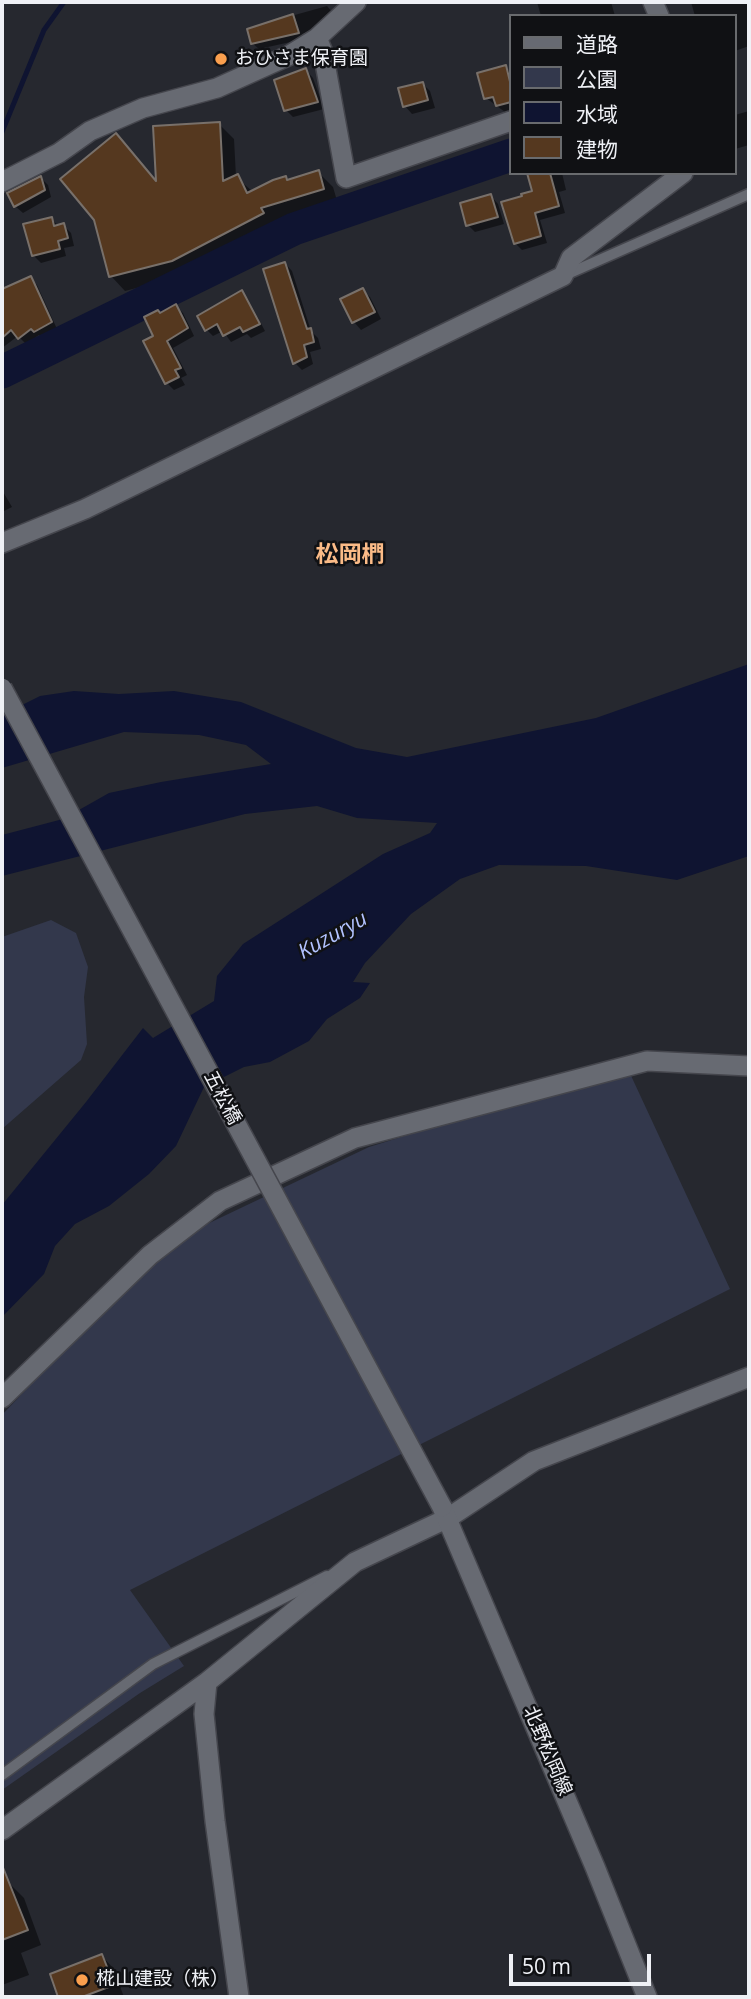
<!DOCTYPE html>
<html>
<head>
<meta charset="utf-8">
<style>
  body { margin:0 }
  #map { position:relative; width:751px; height:1999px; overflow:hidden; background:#26282f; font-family:"Open Sans","Noto Sans JP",sans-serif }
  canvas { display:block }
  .frame { position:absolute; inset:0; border:4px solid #eff1f6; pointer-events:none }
  .legend { position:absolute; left:509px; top:14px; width:228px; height:161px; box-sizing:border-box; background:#101114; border:2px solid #696b6e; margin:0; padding:9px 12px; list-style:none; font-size:21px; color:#eff1f6 }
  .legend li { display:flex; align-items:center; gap:14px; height:35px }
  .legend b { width:35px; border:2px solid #696b6e }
  .scale { position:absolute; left:509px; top:1954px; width:142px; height:32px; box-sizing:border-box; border:4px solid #eff1f6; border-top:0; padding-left:9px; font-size:21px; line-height:24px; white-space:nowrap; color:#eff1f6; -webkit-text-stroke:5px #101114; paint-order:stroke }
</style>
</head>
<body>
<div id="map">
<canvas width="751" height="1999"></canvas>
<div class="frame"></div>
<ul class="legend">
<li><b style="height:9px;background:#676a72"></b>道路</li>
<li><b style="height:19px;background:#33384c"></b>公園</li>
<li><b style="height:19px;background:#0f1431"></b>水域</li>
<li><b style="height:19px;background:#55381f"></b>建物</li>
</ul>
<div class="scale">50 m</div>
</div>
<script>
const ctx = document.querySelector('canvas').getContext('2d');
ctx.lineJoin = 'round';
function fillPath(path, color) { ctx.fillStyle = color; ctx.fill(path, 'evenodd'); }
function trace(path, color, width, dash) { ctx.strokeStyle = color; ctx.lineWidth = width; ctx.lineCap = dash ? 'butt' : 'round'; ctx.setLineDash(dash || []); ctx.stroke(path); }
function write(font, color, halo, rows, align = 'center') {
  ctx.font = font + ' "Open Sans","Noto Sans JP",sans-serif'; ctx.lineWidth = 5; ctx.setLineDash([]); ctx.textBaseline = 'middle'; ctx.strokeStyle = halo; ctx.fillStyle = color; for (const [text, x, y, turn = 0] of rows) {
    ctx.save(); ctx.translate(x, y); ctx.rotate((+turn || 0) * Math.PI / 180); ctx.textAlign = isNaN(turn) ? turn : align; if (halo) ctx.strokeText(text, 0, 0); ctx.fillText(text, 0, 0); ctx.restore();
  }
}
fillPath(new Path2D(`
  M 51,920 L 76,933 L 88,967 L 84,997 L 87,1044 L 81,1060 L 2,1129 L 2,937 Z
  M 627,1067 L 730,1289 L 130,1590 L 184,1666 L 140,1693 L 2,1790 L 2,1415 L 163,1245 L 369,1147 Z`), '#33384c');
fillPath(new Path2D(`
  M 749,664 L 749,856 L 677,880 L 586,866 L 499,865 L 460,879 L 411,914 L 365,963 L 353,982 L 370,983 L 360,998 L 327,1019 L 309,1041 L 270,1062 L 244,1067 L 204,1087 L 176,1146 L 149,1174 L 109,1206 L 75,1224 L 55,1246 L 44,1274 L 2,1317 L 2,1205 L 86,1102 L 143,1028 L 153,1038 L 214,1001 L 217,976 L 243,944 L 383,854 L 430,833 L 437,823 L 357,818 L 317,806 L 245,814 L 2,876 L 2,835 L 63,819 L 109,793 L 161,782 L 271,764 L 246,745 L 199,735 L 124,732 L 2,768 L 2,715 L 40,696 L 74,691 L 119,694 L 174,691 L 241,702 L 356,748 L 407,757 L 596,718 Z`), '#0f1431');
fillPath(new Path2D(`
  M 537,2 L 611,2 L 615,16 L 541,16 Z
  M 691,2 L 749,2 L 749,46 L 735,51 L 735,16 L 695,16 Z
  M 327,6 L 333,13 L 324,27 L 302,34 L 304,39 L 259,49 L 252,43 L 266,23 Z
  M 505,67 L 511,73 L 511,110 L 505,112 L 486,98 Z
  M 306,70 L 313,78 L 324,109 L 293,117 L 286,110 Z
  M 423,84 L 430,91 L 435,108 L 412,114 L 405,106 Z
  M 749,111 L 749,145 L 735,149 L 735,115 Z
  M 219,124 L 234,139 L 236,177 L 252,191 L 285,178 L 288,181 L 318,172 L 333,187 L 338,204 L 274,222 L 277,228 L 187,275 L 125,291 L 111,276 L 116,135 L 158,183 Z
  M 529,173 L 562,173 L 566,190 L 559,192 L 565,213 L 540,220 L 547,243 L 522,250 L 515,243 L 534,192 Z
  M 41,178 L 48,185 L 51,197 L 23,213 L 15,206 Z
  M 491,196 L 498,204 L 504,224 L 475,232 L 468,225 Z
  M 51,219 L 59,226 L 63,225 L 71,233 L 74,246 L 64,248 L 66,256 L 41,263 L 33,255 Z
  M 285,263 L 292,271 L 311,331 L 318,338 L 321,349 L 310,352 L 313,364 L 302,370 L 295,363 Z
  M 31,279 L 37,285 L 57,329 L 42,338 L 39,335 L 26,344 L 18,336 L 2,348 L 2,290 Z
  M 362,290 L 370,297 L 381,319 L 361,330 L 354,322 L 342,300 Z
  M 242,292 L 248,299 L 265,331 L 251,338 L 247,334 L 231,342 L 223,331 L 213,336 L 206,329 Z
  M 176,306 L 183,313 L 194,336 L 173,348 L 187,375 L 181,378 L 185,385 L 174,390 L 167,383 L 146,342 L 156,337 Z
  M 2,490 L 12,507 L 2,512 Z
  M 9,1883 L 24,1898 L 41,1945 L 21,1953 L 29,1975 L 2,1985 L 2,1886 Z
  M 102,1956 L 113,1968 L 124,1997 L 60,1997 L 52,1975 Z`), '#0007');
trace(new Path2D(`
  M 2,132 L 44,30 L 64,2`), '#0f1431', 5);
trace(new Path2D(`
  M 2,372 L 294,229 L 511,155`), '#0f1431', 33);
const building = new Path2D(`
  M 293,14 L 299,33 L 251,44 L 247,29 Z
  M 506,65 L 511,86 L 511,102 L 496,106 L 493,97 L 484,99 L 477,73 Z
  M 306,68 L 318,102 L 284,111 L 274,80 Z
  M 423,82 L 428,100 L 403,107 L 398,88 Z
  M 220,122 L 223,181 L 238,174 L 247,193 L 273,180 L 286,176 L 287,180 L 319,170 L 324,189 L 261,208 L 264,213 L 172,261 L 109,277 L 94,220 L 60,179 L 116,133 L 156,181 L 153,126 Z
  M 527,173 L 550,173 L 559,206 L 535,213 L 541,236 L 514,244 L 501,202 L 522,196 L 521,194 L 532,191 Z
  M 41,176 L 45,190 L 14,207 L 7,193 Z
  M 491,194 L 498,217 L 466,226 L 460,203 Z
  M 52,217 L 54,226 L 64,223 L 68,238 L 58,241 L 60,249 L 32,256 L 23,224 Z
  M 285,262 L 307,329 L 311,328 L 314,342 L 304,345 L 307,357 L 293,364 L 263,269 Z
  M 31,276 L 52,322 L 34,332 L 31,329 L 18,339 L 11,330 L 2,338 L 2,289 Z
  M 363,288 L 375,312 L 352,323 L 340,299 Z
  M 242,290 L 260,324 L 243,332 L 240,327 L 223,336 L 217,324 L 205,331 L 197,316 Z
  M 176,304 L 188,328 L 167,341 L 181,368 L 175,370 L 179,377 L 165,384 L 143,341 L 153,336 L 144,317 L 158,310 L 160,313 Z
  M 2,1865 L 28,1930 L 2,1940 Z
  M 102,1954 L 114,1985 L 82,1997 L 58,1997 L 50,1974 Z`);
fillPath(building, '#55381f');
trace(building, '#78706a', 2);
const service = new Path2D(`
  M 563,276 L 749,194
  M 2,1775 L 153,1664 L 327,1576`);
const minor = new Path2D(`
  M 653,2 L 659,16
  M 317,38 L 323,52 L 346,178 L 511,121
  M 2,182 L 59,153 L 90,131 L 143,108 L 217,88 L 288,56 L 317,38 L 356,2
  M 2,543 L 85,509 L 563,276 L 571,258 L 683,173
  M 2,1398 L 150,1255 L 220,1201 L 355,1138 L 647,1061 L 749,1066
  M 2,1830 L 207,1682
  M 239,1997 L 215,1821 L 204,1714 L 207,1682 L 355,1562 L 448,1518 L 534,1461 L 749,1377`);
const secondary = new Path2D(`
  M 442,1507 L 595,1867 L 647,1997`);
trace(service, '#45464d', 13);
trace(minor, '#45464d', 22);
trace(secondary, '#45464d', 22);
trace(service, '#676a72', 10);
trace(minor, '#676a72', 19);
trace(secondary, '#676a72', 19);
const secondaryBridge = new Path2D(`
  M 2,688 L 442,1507`);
trace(secondaryBridge, '#45464d', 22, []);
trace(secondaryBridge, '#676a72', 19);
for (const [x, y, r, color] of [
  [221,59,7,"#fa9f4e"],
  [82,1980,7,"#fa9f4e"]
]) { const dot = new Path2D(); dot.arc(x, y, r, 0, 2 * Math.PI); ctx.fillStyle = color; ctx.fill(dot); trace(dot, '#101114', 2.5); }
write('19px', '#eff1f6', '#101114', [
  ["おひさま保育園",235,59],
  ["椛山建設（株）",96,1980]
], 'left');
write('19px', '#eff1f6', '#101114', [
  ["五松橋",222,1098,62],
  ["北野松岡線",547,1751,67]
]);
write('italic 21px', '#b3c3ff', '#101114', [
  ["Kuzuryu",333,936,-29]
]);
write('bold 23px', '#fbbb87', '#101114', [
  ["松岡椚",350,555]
]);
</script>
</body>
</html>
